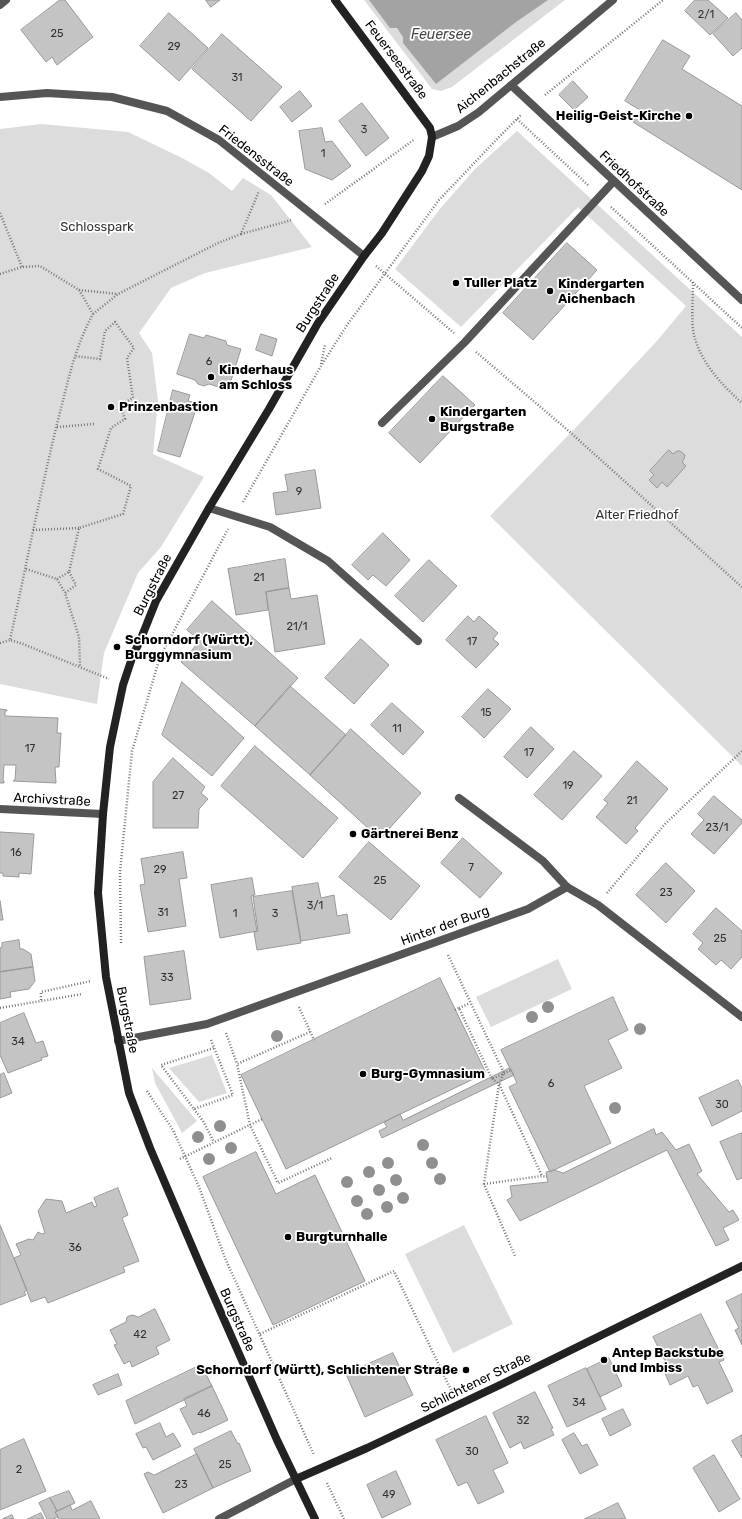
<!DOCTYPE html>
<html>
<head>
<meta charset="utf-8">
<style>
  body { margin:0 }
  canvas { display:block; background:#fff }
</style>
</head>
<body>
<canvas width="742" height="1519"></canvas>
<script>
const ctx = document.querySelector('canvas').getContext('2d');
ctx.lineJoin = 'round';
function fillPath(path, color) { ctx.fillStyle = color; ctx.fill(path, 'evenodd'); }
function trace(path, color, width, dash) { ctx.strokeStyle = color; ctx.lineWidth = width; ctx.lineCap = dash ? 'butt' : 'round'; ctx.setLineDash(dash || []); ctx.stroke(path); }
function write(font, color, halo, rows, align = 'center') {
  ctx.font = font + ' Rubik,sans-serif'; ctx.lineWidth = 3.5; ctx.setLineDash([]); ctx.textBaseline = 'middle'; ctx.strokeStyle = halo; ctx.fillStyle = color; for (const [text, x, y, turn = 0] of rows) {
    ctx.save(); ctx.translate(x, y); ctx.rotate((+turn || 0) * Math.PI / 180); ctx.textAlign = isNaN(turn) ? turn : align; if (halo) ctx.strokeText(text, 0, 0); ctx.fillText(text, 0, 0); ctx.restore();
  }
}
fillPath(new Path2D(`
  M 364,0 L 565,0 L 452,87 L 441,91 L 432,89 Z
  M 41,124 L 128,132 L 182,158 L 209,173 L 232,191 L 243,178 L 271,195 L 312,247 L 205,273 L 171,288 L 139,333 L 152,353 L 158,401 L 153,454 L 204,477 L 161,547 L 138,573 L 104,653 L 97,704 L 0,684 L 0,129 Z
  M 517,131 L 742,337 L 742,766 L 490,516 L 583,420 L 656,342 L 686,306 L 578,207 L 461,327 L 395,269 L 439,210 L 475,169 Z
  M 558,959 L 572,989 L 491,1027 L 476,997 Z
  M 212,1055 L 227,1093 L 199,1102 L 169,1068 Z
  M 152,1068 L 197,1121 L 182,1133 L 155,1083 Z
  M 464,1225 L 513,1324 L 453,1353 L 405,1254 Z`), '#dcdcdc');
fillPath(new Path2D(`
  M 369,0 L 548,0 L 516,22 L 436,84 L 403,43 L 403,37 L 397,28 L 390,28 Z`), '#a3a3a3');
const building = new Path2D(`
  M 60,0 L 65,0 L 93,37 L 57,65 L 52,57 L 46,62 L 21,30 Z
  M 206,0 L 220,0 L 211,7 Z
  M 695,0 L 708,0 L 728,18 L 710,35 L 685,11 Z
  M 169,13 L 208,48 L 179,81 L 140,46 Z
  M 736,13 L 742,20 L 742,48 L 733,56 L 713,34 Z
  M 222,34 L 282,87 L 251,121 L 192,69 Z
  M 663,40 L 690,56 L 682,69 L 742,106 L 742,190 L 633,122 L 640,110 L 625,101 Z
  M 573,81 L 588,97 L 574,110 L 559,95 Z
  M 300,91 L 312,106 L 292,122 L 280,107 Z
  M 362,103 L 389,138 L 366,156 L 339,121 Z
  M 322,128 L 325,142 L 332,141 L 351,166 L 332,180 L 305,169 L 299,131 Z
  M 567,243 L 597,270 L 533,340 L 503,313 Z
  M 190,334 L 204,338 L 206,335 L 226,341 L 227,345 L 241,349 L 228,390 L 209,384 L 204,386 L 198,384 L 195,380 L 177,374 Z
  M 261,334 L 277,339 L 272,356 L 256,350 Z
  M 443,376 L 475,405 L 420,463 L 389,433 Z
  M 173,390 L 190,395 L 188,401 L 198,403 L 180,457 L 158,451 Z
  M 669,450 L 673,454 L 677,451 L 680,451 L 685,455 L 684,459 L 682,462 L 686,466 L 667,487 L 662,482 L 657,488 L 649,480 L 654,475 L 650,471 Z
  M 315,470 L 321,508 L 276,515 L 273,493 L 288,491 L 285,475 Z
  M 383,533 L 410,560 L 386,586 L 373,575 L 368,580 L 352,565 Z
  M 285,559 L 289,588 L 266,592 L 268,610 L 236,615 L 228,569 Z
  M 429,560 L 457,586 L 423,622 L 395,596 Z
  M 289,588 L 291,599 L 317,595 L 325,644 L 275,652 L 266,592 Z
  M 212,601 L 298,678 L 255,726 L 181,662 L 200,641 L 187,630 Z
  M 468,616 L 474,622 L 479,616 L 498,633 L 493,639 L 499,644 L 476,668 L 446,640 Z
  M 361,639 L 389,665 L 354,704 L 325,678 Z
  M 182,682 L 244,738 L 212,776 L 162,735 Z
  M 290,686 L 346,735 L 310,775 L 255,726 Z
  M 488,689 L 511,709 L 484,738 L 462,717 Z
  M 392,703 L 424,732 L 403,755 L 371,725 Z
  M 0,709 L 7,710 L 7,711 L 5,711 L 5,716 L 58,718 L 57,733 L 61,733 L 59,767 L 55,767 L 56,783 L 13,781 L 14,780 L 15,780 L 16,765 L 4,765 L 3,781 L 4,781 L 4,783 L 0,783 Z
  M 531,727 L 554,749 L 527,778 L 504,757 Z
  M 351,729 L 421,793 L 380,839 L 310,775 Z
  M 255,746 L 338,818 L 303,858 L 221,786 Z
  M 574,751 L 602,776 L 562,820 L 534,795 Z
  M 173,758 L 205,787 L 201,793 L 208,799 L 199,809 L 198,828 L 153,828 L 153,782 Z
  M 637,761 L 668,789 L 635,828 L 638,831 L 626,844 L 596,817 L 608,803 L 604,800 Z
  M 714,796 L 742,820 L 742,823 L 714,854 L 691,834 L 704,820 L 698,814 Z
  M 0,832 L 34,834 L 31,874 L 19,873 L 19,877 L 3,876 L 3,873 L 0,873 Z
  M 463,838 L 502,873 L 480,898 L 441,863 Z
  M 369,842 L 420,886 L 391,920 L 339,877 Z
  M 183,852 L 187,878 L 179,879 L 186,926 L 148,932 L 140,885 L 145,884 L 141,859 Z
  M 666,863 L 695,891 L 666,923 L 636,895 Z
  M 252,878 L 255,895 L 251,896 L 257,931 L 220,938 L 211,885 Z
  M 318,883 L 321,898 L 334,895 L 337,916 L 347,914 L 350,933 L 301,941 L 292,887 Z
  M 292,891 L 301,943 L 257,950 L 254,932 L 258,931 L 253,897 Z
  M 0,901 L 3,920 L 0,920 Z
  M 716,908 L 742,931 L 742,957 L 731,969 L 721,960 L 716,965 L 698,949 L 703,943 L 693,934 Z
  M 19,940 L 20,949 L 23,949 L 31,954 L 33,967 L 0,972 L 0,948 L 2,947 L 2,943 Z
  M 184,951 L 191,999 L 150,1005 L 144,957 Z
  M 33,967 L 35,981 L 29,989 L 10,992 L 11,997 L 0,999 L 0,972 Z
  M 440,978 L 486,1073 L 286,1169 L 241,1075 Z
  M 613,997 L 628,1030 L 608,1040 L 622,1068 L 584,1086 L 611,1143 L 550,1172 L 509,1087 L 517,1083 L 501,1050 Z
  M 24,1013 L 36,1043 L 43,1041 L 48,1056 L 41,1058 L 42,1060 L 8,1073 L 0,1055 L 0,1023 Z
  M 510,1068 L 514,1075 L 382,1138 L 379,1131 L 387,1127 L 384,1122 L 400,1114 L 403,1120 Z
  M 4,1073 L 12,1093 L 0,1098 L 0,1075 Z
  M 738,1080 L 742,1088 L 742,1111 L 712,1126 L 699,1098 Z
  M 654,1129 L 656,1135 L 662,1132 L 676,1150 L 689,1144 L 702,1171 L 697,1174 L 729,1212 L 733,1210 L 739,1220 L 723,1228 L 729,1240 L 716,1246 L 667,1150 L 520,1221 L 507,1200 L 512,1197 L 510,1186 L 548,1182 L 546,1172 L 554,1170 L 563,1173 Z
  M 742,1133 L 742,1178 L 737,1180 L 720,1142 Z
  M 256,1152 L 276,1194 L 315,1175 L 365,1281 L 273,1325 L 203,1177 Z
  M 118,1188 L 128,1215 L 122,1218 L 139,1261 L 123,1267 L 125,1272 L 48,1303 L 45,1297 L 31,1302 L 14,1258 L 21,1255 L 16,1244 L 29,1239 L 33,1240 L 38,1232 L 42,1234 L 45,1233 L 38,1211 L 46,1199 L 62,1201 L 66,1213 L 92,1202 L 94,1207 L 97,1206 L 94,1198 Z
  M 0,1225 L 27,1290 L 24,1292 L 26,1295 L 0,1305 Z
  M 742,1294 L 742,1345 L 735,1330 L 739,1328 L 726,1302 Z
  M 155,1309 L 170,1340 L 156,1347 L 159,1354 L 132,1367 L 130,1361 L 124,1364 L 114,1345 L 117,1344 L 110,1330 L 126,1322 L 127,1317 L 129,1316 L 133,1315 L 138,1317 Z
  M 701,1314 L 724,1360 L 719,1362 L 733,1391 L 707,1404 L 698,1385 L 693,1387 L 688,1376 L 670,1385 L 664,1371 L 669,1369 L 653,1337 Z
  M 393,1353 L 413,1395 L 365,1417 L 346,1374 Z
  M 609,1358 L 622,1386 L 600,1397 L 587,1369 Z
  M 201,1365 L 212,1386 L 135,1424 L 126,1401 Z
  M 586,1368 L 606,1409 L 567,1427 L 548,1386 Z
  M 118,1374 L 122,1385 L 98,1395 L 93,1385 Z
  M 212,1386 L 228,1420 L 200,1433 L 199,1432 L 193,1435 L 180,1409 L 187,1406 L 184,1399 Z
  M 535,1392 L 553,1428 L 551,1429 L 554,1435 L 524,1449 L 521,1442 L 510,1448 L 493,1413 Z
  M 623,1409 L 631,1425 L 610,1436 L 602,1419 Z
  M 486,1416 L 508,1463 L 493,1470 L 504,1492 L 478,1504 L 467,1482 L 458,1486 L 436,1440 Z
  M 160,1423 L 166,1437 L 173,1433 L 181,1446 L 153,1460 L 146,1447 L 143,1448 L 136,1434 Z
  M 231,1431 L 238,1444 L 239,1443 L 251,1471 L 213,1488 L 194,1449 Z
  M 574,1433 L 582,1446 L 587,1444 L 598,1465 L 580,1474 L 562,1440 Z
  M 742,1435 L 742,1458 L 732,1441 Z
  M 24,1439 L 46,1491 L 0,1510 L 0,1450 Z
  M 197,1454 L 213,1488 L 163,1513 L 144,1474 L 148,1472 L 154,1475 Z
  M 714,1455 L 740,1499 L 719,1512 L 693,1468 Z
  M 396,1471 L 411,1504 L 382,1518 L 367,1485 Z
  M 69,1491 L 75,1503 L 57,1511 L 50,1498 Z
  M 50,1498 L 57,1511 L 55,1512 L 58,1517 L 53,1519 L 47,1519 L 39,1503 Z
  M 91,1501 L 100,1519 L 59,1519 L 55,1512 L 70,1505 L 72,1510 Z
  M 618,1503 L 626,1519 L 585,1519 Z
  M 41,1513 L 44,1519 L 28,1519 Z
  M 12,1515 L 14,1519 L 3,1519 Z`);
fillPath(building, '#c4c4c4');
trace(building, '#999', 1);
trace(new Path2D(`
  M 545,95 L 663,0
  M 517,119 L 589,186
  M 325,204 L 415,139
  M 611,207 L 742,328
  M 0,213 L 22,267
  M 241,234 L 292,220
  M 376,266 L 454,333
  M 0,274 L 22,267 L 40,266 L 79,290 L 93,314 C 74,349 68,382 58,420 C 40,493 26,567 10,640 L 23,644 L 109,679
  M 693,282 C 693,296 691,324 694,335 C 701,363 722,385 742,403
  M 79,290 L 118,294
  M 93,314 L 118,294 L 218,243 L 241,234 L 259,191
  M 476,352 L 571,433 L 742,587
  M 321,364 L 325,345
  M 57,427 L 94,424
  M 243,502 L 321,366 L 347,325 L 439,200 L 499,137 L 521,115
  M 33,530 L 79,528
  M 26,569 L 57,579 L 65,593
  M 69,572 L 76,585 L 65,593 L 79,637 L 80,667
  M 57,579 L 69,572 L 79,528 L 123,514 L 131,486 L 98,469 L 111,428 L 125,419 L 120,405 L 133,398 L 127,358 L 134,348 L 115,322 L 105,331 L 100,359 L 74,356
  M 0,643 L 10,640
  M 607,893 L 665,824 L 742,751
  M 121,943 L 120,872 L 132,751 L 160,657 L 228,529
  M 448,955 L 504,1073 L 499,1084 L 484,1184 L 515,1256
  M 41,1000 L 41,992 L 91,981
  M 299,1007 L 314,1040
  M 0,1008 L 82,994
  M 459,1008 L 470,1003
  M 455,1010 L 459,1008 L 492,1079 L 511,1070
  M 310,1032 L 237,1064 L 250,1125 L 278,1183 L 332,1158
  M 226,1033 L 237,1064
  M 211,1040 L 233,1095 L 194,1109 L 161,1065 L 214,1048
  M 492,1079 L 499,1084 L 542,1176
  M 147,1091 L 173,1130 L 199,1187 L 225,1258 L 314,1455
  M 194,1109 L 203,1121 L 214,1142
  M 180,1159 L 262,1119
  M 484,1184 L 542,1176 L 547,1177
  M 260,1334 L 394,1271 L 451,1390
  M 327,1483 L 344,1519`), '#777', 2.5, [1, 2]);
trace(new Path2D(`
  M 0,5 L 6,0
  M 382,423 L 465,342 L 613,182
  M 459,798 L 543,861 L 567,887`), '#555', 8);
trace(new Path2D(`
  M 511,85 L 742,300
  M 0,97 L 47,93 L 112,97 L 167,111 L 219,140 L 364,256
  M 432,137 L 458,126 L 479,112 L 613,0
  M 209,508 L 270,527 L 328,561 L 418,641
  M 0,809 L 103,814
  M 118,1041 L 207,1024 L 528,909 L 567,887 L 598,905 L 742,1017
  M 219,1519 L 296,1479`), '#555', 8);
trace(new Path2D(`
  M 296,1479 L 367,1448 L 502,1384 L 742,1266
  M 315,1519 L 277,1440 L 200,1265 L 150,1148 L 129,1093 L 106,977 L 98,893 L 103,814 L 110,747 L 123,685 L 133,655 L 140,641 L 156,601 L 209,508 L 269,409 L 318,323 L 364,256 L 382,233 L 422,171 L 429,156 L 432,137 L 430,128 L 335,0`), '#222', 8);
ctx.fillStyle = '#8f8f8f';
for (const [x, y] of [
  [548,1007],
  [532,1017],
  [640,1029],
  [277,1036],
  [615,1108],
  [220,1126],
  [198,1137],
  [423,1145],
  [231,1148],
  [209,1159],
  [388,1163],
  [432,1163],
  [369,1172],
  [440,1179],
  [396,1180],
  [347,1182],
  [379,1190],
  [403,1198],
  [357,1201],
  [387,1207],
  [367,1214]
]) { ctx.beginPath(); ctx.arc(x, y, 6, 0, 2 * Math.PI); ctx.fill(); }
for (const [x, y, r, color] of [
  [689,116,4,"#000"],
  [456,283,4,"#000"],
  [550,291,4,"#000"],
  [211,377,4,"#000"],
  [111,407,4,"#000"],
  [432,419,4,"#000"],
  [117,647,4,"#000"],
  [353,834,4,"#000"],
  [363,1074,4,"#000"],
  [288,1237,4,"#000"],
  [604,1360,4,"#000"],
  [466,1370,4,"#000"]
]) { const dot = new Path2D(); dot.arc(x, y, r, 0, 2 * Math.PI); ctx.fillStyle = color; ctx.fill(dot); trace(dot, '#fff', 1.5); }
write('11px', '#313131', null, [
  ["2/1",706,15],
  ["25",57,34],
  ["29",174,47],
  ["31",237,78],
  ["3",364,130],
  ["1",323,154],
  ["6",209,362],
  ["9",299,492],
  ["21",259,578],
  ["21/1",297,627],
  ["17",472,642],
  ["15",486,713],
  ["11",397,729],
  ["17",30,749],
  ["17",529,753],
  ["19",568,786],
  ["27",178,796],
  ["21",632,801],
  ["23/1",717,828],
  ["16",16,853],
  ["7",471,868],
  ["29",160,870],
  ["25",380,881],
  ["23",666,893],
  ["3/1",315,906],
  ["31",163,913],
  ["1",235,914],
  ["3",275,914],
  ["25",720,939],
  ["33",167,978],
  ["34",18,1042],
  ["6",551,1084],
  ["30",722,1105],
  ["36",75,1248],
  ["42",140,1335],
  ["34",579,1403],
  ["46",204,1414],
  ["32",523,1421],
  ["30",472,1452],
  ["25",225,1465],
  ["2",19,1470],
  ["23",181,1485],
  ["49",389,1495]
]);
write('13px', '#000', '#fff', [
  ["Feuerseestraße",396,60,53],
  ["Aichenbachstraße",501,76,-39],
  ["Friedensstraße",256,156,38],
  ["Friedhofstraße",634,184,43],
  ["Burgstraße",318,303,-57],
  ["Burgstraße",153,585,-63],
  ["Archivstraße",52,800,3],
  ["Hinter der Burg",445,926,-20],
  ["Burgstraße",127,1020,79],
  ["Burgstraße",237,1320,66],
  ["Schlichtener Straße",476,1383,-26]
]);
write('bold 13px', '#000', '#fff', [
  ["Heilig-Geist-Kirche",681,116,"right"],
  ["Tuller Platz",464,283],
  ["Kindergarten",558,284],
  ["Aichenbach",558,299],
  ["Kinderhaus",219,370],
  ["am Schloss",219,385],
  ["Prinzenbastion",119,407],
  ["Kindergarten",440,412],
  ["Burgstraße",440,427],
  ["Schorndorf (Württ),",125,640],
  ["Burggymnasium",125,655],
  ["Gärtnerei Benz",361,834],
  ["Burg-Gymnasium",371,1074],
  ["Burgturnhalle",296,1237],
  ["Antep Backstube",612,1353],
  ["und Imbiss",612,1368],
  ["Schorndorf (Württ), Schlichtener Straße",458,1370,"right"]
], 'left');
write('13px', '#333', '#fff', [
  ["Schlosspark",97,227],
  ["Alter Friedhof",637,515]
]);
write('italic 14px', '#444', '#fff', [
  ["Feuersee",441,35]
]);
</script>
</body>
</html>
